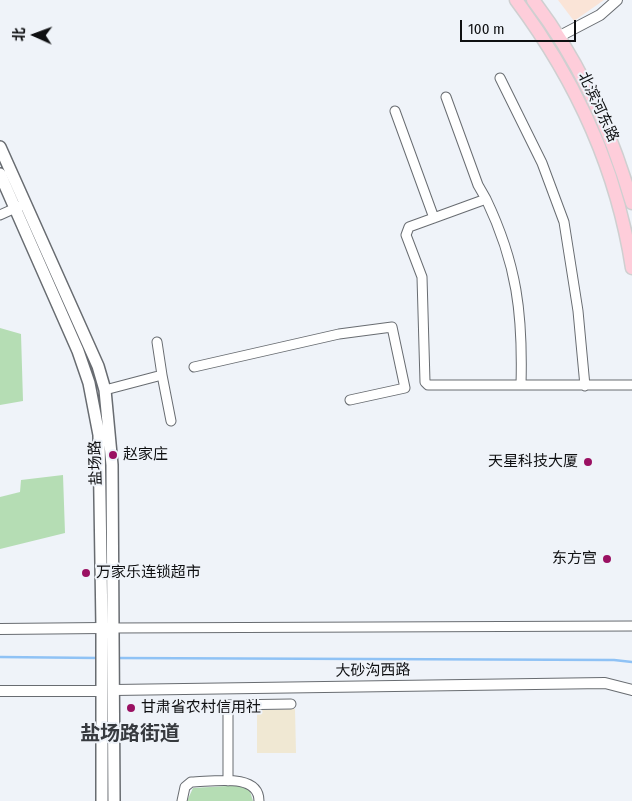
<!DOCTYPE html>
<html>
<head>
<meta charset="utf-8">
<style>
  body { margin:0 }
  #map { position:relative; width:632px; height:801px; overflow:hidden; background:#eff3f9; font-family:"Fira Sans Condensed","Noto Sans SC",sans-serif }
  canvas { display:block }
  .north { position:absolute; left:10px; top:10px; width:50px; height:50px; -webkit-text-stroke:4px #eff3f9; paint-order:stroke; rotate:272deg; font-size:14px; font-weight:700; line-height:20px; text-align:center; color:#0f1012 }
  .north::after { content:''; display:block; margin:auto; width:18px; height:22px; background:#0f1012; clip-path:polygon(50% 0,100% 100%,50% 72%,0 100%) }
  .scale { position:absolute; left:460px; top:20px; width:116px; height:22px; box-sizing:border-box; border:2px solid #0f1012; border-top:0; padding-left:6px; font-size:15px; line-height:18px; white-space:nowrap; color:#0f1012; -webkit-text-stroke:4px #eff3f9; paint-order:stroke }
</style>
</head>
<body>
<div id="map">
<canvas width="632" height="801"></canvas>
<div class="north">北</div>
<div class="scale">100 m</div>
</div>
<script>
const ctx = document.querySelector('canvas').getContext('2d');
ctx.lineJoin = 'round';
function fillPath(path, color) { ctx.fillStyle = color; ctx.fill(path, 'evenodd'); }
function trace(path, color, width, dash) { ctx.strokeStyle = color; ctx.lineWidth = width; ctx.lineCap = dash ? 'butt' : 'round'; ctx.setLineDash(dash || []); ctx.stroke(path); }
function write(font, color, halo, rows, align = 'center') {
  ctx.font = font + ' "Fira Sans Condensed","Noto Sans SC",sans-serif'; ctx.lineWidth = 4; ctx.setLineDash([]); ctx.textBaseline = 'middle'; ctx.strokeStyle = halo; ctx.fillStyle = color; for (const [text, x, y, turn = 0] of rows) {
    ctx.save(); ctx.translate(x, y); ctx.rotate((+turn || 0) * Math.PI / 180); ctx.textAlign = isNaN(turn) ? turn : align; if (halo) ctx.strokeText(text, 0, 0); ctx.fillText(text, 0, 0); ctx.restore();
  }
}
fillPath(new Path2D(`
  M 558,0 L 604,0 L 574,21 Z`), '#fae4d7');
fillPath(new Path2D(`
  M 295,709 L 296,753 L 257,753 L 257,710 Z`), '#f0e8d3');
fillPath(new Path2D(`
  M 0,328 L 21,334 L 23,401 L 0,405 Z
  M 63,475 L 65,533 L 0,549 L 0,497 L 20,492 L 21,480 Z
  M 244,785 L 249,788 L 253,801 L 187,801 L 193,788 Z`), '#b5ddb4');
trace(new Path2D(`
  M 0,657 L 98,658
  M 116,658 L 614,660 L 632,662`), '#8fc2f5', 2.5);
const minor = new Path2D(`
  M 500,78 L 542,163 L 564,222 L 578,311 L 585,386
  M 446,97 L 478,185 L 486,199
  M 395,111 L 434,218
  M 0,215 L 20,206
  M 157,342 L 162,375
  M 194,367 L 339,334 L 392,327 L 405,388 L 350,400
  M 521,385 C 523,314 517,264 486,199 L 409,227 L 406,235 L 422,277 L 425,382 L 428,385 L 632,385
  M 105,390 L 162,375 L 171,421
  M 114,628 L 632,626
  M 228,781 L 228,705 L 291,704
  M 182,801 L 185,787 L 191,782 C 211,782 259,772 259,801`);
const tertiary = new Path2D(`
  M 558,37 L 600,15 L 617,0
  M 0,629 L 102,628
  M 114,690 L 605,683 L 632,690
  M 0,691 L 102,691`);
const secondary = new Path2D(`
  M 0,147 L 98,366 L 105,390 L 112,465 L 114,801
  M 0,174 L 78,351 L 89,383 L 99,435 L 102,628 L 102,801`);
const primary = new Path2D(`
  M 516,0 C 575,79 617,170 632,268
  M 533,0 C 579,60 611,131 632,203`);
trace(minor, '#686c71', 11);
trace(tertiary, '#686c71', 12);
trace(secondary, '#686c71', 14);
trace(primary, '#cfcfd0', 15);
trace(minor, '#fff', 9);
trace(tertiary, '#fff', 10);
trace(secondary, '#fff', 11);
trace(primary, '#fecdda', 12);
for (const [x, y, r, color] of [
  [113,455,5,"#9a1062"],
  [588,462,5,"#9a1062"],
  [607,559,5,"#9a1062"],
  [86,573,5,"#9a1062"],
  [131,708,5,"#9a1062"]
]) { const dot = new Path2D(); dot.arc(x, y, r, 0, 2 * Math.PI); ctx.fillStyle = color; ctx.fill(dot); trace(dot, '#eff3f9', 2); }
write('15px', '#0f1012', '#eff3f9', [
  ["北滨河东路",598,107,65],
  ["盐场路",96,463,-92],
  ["大砂沟西路",373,671,-1]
]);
write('15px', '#0f1012', '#eff3f9', [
  ["赵家庄",123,455],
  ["天星科技大厦",578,462,"right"],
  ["东方宫",597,559,"right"],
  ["万家乐连锁超市",96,573],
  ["甘肃省农村信用社",141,708]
], 'left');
write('bold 20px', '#373a3f', '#eff3f9', [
  ["盐场路街道",130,734]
]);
</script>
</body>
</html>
